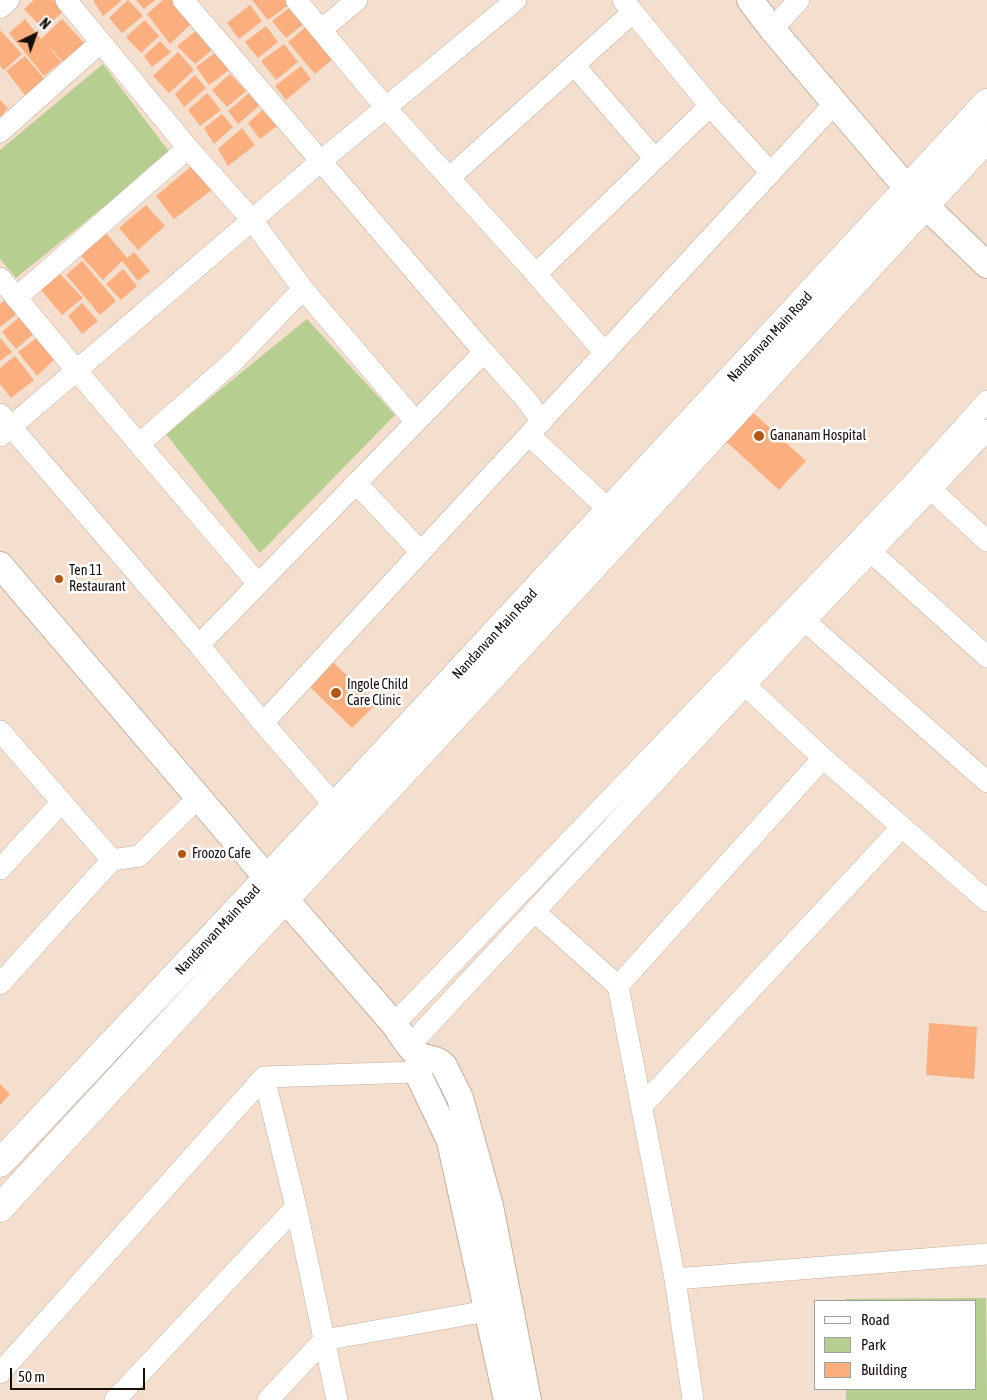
<!DOCTYPE html>
<html>
<head>
<meta charset="utf-8">
<style>
  body { margin:0 }
  #map { position:relative; width:987px; height:1400px; overflow:hidden; background:#f4dfce; font-family:"Asap Condensed",sans-serif }
  canvas { display:block }
  .legend { position:absolute; left:814px; top:1300px; width:162px; height:90px; box-sizing:border-box; background:#fff; border:1px solid #a29f9d; margin:0; padding:6px 9px; list-style:none; font-size:15px; color:#160f09 }
  .legend li { display:flex; align-items:center; gap:10px; height:25px }
  .legend b { width:25px; border:1px solid #a29f9d }
  .north { position:absolute; left:10px; top:10px; width:50px; height:50px; -webkit-text-stroke:4px #fff; paint-order:stroke; rotate:42deg; font-size:14px; font-weight:700; line-height:20px; text-align:center; color:#160f09 }
  .north::after { content:''; display:block; margin:auto; width:18px; height:22px; background:#160f09; clip-path:polygon(50% 0,100% 100%,50% 72%,0 100%) }
  .scale { position:absolute; left:10px; top:1368px; width:135px; height:22px; box-sizing:border-box; border:2px solid #160f09; border-top:0; padding-left:6px; font-size:15px; line-height:18px; white-space:nowrap; color:#160f09; -webkit-text-stroke:4px #fff; paint-order:stroke }
</style>
</head>
<body>
<div id="map">
<canvas width="987" height="1400"></canvas>
<ul class="legend">
<li><b style="height:6px;background:#fff"></b>Road</li>
<li><b style="height:14px;background:#b6ce8f"></b>Park</li>
<li><b style="height:14px;background:#fbae7e"></b>Building</li>
</ul>
<div class="north">N</div>
<div class="scale">50 m</div>
</div>
<script>
const ctx = document.querySelector('canvas').getContext('2d');
ctx.lineJoin = 'round';
function fillPath(path, color) { ctx.fillStyle = color; ctx.fill(path, 'evenodd'); }
function trace(path, color, width, dash) { ctx.strokeStyle = color; ctx.lineWidth = width; ctx.lineCap = dash ? 'butt' : 'round'; ctx.setLineDash(dash || []); ctx.stroke(path); }
function write(font, color, halo, rows, align = 'center') {
  ctx.font = font + ' "Asap Condensed",sans-serif'; ctx.lineWidth = 5; ctx.setLineDash([]); ctx.textBaseline = 'middle'; ctx.strokeStyle = halo; ctx.fillStyle = color; for (const [text, x, y, turn = 0] of rows) {
    ctx.save(); ctx.translate(x, y); ctx.rotate((+turn || 0) * Math.PI / 180); ctx.textAlign = isNaN(turn) ? turn : align; if (halo) ctx.strokeText(text, 0, 0); ctx.fillText(text, 0, 0); ctx.restore();
  }
}
fillPath(new Path2D(`
  M 103,64 L 170,153 L 16,278 L 0,259 L 0,150 Z
  M 307,319 L 395,415 L 260,553 L 166,434 Z
  M 986,1298 L 987,1400 L 846,1400 L 846,1389 L 976,1389 L 976,1301 L 845,1301 L 845,1299 Z`), '#b6ce8f');
fillPath(new Path2D(`
  M 34,0 L 54,0 L 64,11 L 43,29 L 24,9 Z
  M 93,0 L 122,0 L 103,16 Z
  M 128,0 L 143,16 L 122,33 L 109,18 Z
  M 136,0 L 155,0 L 144,9 Z
  M 163,0 L 172,0 L 191,24 L 170,44 L 147,14 Z
  M 252,0 L 289,0 L 291,3 L 268,20 Z
  M 250,5 L 262,21 L 239,39 L 227,23 Z
  M 293,5 L 306,22 L 286,38 L 272,21 Z
  M 25,19 L 41,39 L 62,19 L 85,44 L 64,63 L 44,41 L 61,62 L 44,76 L 9,33 Z
  M 145,20 L 159,36 L 141,53 L 126,37 Z
  M 308,25 L 335,57 L 315,74 L 288,42 Z
  M 266,26 L 278,42 L 258,58 L 245,42 Z
  M 0,30 L 22,54 L 4,70 L 0,66 Z
  M 197,30 L 213,49 L 195,64 L 177,46 Z
  M 160,41 L 171,52 L 152,67 L 144,56 Z
  M 284,44 L 298,62 L 276,80 L 261,61 Z
  M 178,52 L 194,70 L 169,93 L 153,76 Z
  M 216,52 L 229,70 L 209,85 L 196,67 Z
  M 25,56 L 45,80 L 25,95 L 6,71 Z
  M 301,66 L 311,79 L 286,100 L 275,86 Z
  M 230,74 L 246,91 L 227,107 L 212,90 Z
  M 195,75 L 206,88 L 184,107 L 175,94 Z
  M 207,93 L 221,110 L 200,126 L 188,110 Z
  M 249,93 L 259,106 L 238,124 L 228,111 Z
  M 0,100 L 8,108 L 0,117 Z
  M 262,110 L 277,126 L 260,139 L 248,123 Z
  M 222,114 L 233,127 L 214,144 L 204,128 Z
  M 242,128 L 255,145 L 228,166 L 218,149 Z
  M 194,164 L 214,188 L 174,219 L 156,196 Z
  M 146,205 L 165,226 L 138,250 L 119,228 Z
  M 106,233 L 127,258 L 134,252 L 150,271 L 138,281 L 122,261 L 103,280 L 81,256 Z
  M 82,261 L 116,301 L 100,315 L 66,275 Z
  M 123,269 L 137,286 L 121,300 L 106,284 Z
  M 60,274 L 83,298 L 62,315 L 40,289 Z
  M 8,298 L 19,312 L 0,327 L 0,304 Z
  M 82,303 L 98,321 L 82,334 L 68,316 Z
  M 23,314 L 37,331 L 16,349 L 2,332 Z
  M 42,334 L 59,355 L 37,376 L 18,352 Z
  M 0,338 L 12,352 L 0,361 Z
  M 15,356 L 34,380 L 11,398 L 0,384 L 0,368 Z
  M 748,408 L 806,461 L 779,490 L 721,437 Z
  M 332,661 L 376,704 L 352,728 L 308,685 Z
  M 929,1023 L 977,1027 L 974,1079 L 926,1075 Z
  M 0,1084 L 10,1094 L 0,1105 Z`), '#fbae7e');
const minor = new Path2D(`
  M 66,0 L 188,148 L 252,220 L 303,289 L 416,422
  M 183,0 L 484,352 L 199,645 L 263,723 L 836,102
  M 296,0 L 386,108 L 536,274 L 710,106 L 623,0
  M 0,8 L 9,0
  M 772,29 L 799,0
  M 321,30 L 357,0
  M 575,66 L 655,159
  M 710,106 L 771,173
  M 0,132 L 101,42
  M 449,178 L 633,12
  M 536,274 L 605,353
  M 0,278 L 77,371 L 258,584
  M 16,298 L 188,148
  M 484,352 L 528,402 L 542,422
  M 0,414 L 199,645
  M 529,435 L 609,510
  M 0,436 L 321,161 L 516,0
  M 139,444 L 234,361 L 303,289
  M 922,481 L 987,541
  M 356,483 L 421,552
  M 860,542 L 987,657
  M 805,621 L 987,782
  M 745,685 L 823,758 L 987,901
  M 263,723 L 345,817
  M 0,731 L 112,860 L 0,984
  M 112,860 L 139,856 L 199,797
  M 0,869 L 62,802
  M 534,911 L 618,986 L 823,758
  M 618,986 L 675,1279 L 987,1254
  M 394,1024 L 858,541 L 918,478 L 987,401
  M 410,1045 L 805,621 L 987,430
  M 642,1106 L 902,827
  M 675,1279 L 693,1400
  M 0,1373 L 264,1077
  M 115,1400 L 296,1207
  M 268,1400 L 324,1340 L 487,1311
  M 337,1400 L 296,1207 L 264,1077 L 417,1072`);
const tertiary = new Path2D(`
  M 750,0 L 772,29 L 907,188 L 987,265
  M 0,565 L 285,899 L 394,1024 C 400,1032 410,1050 419,1055 C 428,1060 438,1058 444,1066 L 460,1098 L 490,1206 L 528,1400
  M 419,1055 L 417,1072 L 450,1141 L 507,1400`);
const secondary = new Path2D(`
  M 0,1163 L 335,806 L 987,103
  M 0,1208 L 285,899 L 496,672 L 987,138`);
trace(minor, '#c3af9f', 22);
trace(tertiary, '#c3af9f', 28);
trace(secondary, '#c3af9f', 29);
trace(minor, '#fff', 21);
trace(tertiary, '#fff', 26);
trace(secondary, '#fff', 28);
for (const [x, y, r, color] of [
  [759,436,6,"#b65613"],
  [59,579,5,"#b65613"],
  [336,693,6,"#b65613"],
  [182,854,5,"#b65613"]
]) { const dot = new Path2D(); dot.arc(x, y, r, 0, 2 * Math.PI); ctx.fillStyle = color; ctx.fill(dot); trace(dot, '#fff', 2); }
write('14px', '#160f09', '#fff', [
  ["Nandanvan Main Road",770,337,-47],
  ["Nandanvan Main Road",495,634,-47],
  ["Nandanvan Main Road",218,930,-47]
]);
write('14px', '#160f09', '#fff', [
  ["Gananam Hospital",770,436],
  ["Ten 11",69,571],
  ["Restaurant",69,587],
  ["Ingole Child",347,685],
  ["Care Clinic",347,701],
  ["Froozo Cafe",192,854]
], 'left');
</script>
</body>
</html>
